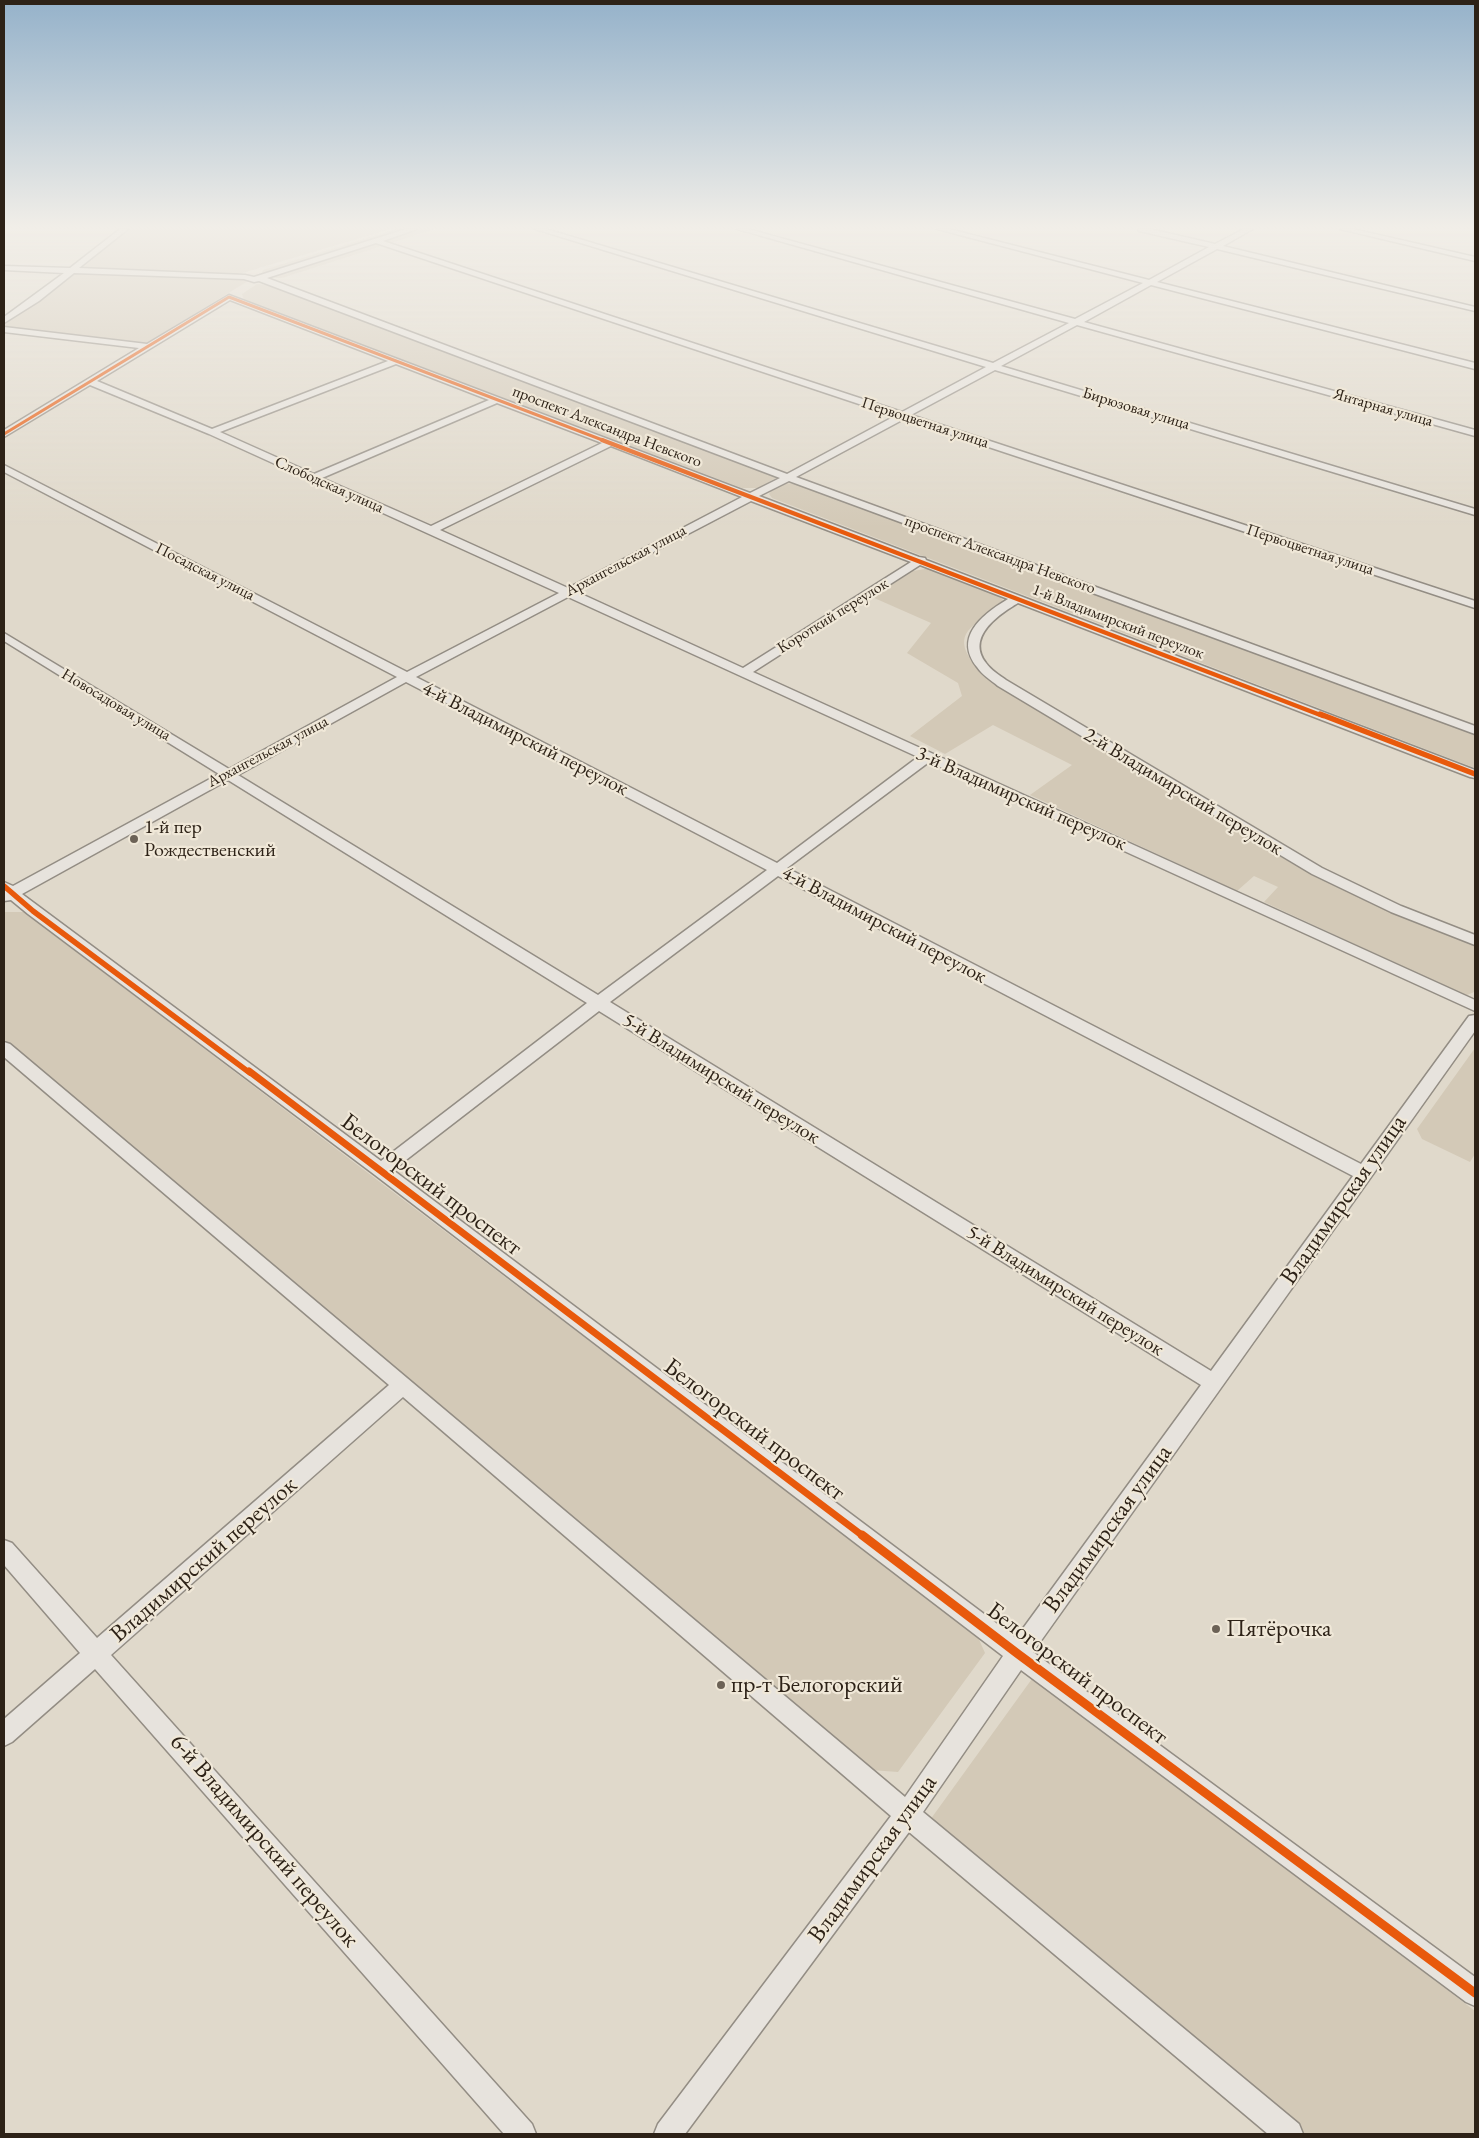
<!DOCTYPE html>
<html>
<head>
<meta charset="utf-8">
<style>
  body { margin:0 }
  #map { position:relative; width:1479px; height:2138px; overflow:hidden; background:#e0d9cb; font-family:"EB Garamond",serif }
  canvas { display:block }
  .frame { position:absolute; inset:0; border:5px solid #2d2217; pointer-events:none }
</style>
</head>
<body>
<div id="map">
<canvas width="1479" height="2138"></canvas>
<div class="frame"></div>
</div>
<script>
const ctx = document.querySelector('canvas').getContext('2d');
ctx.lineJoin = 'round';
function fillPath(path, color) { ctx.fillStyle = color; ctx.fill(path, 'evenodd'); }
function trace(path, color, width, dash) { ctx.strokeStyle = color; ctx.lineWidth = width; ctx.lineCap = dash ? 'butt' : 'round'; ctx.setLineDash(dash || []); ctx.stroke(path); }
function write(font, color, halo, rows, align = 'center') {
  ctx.font = font + ' "EB Garamond",serif'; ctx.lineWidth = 4.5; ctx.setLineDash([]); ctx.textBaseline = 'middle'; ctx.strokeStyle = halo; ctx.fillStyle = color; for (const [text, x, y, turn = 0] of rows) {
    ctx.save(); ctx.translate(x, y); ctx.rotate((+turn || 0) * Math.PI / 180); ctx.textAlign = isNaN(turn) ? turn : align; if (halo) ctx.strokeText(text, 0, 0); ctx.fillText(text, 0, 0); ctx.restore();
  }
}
fillPath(new Path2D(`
  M 127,229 L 391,229 L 239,274 L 82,268 Z
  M 396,229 L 435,229 L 282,278 L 275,278 L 262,273 L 263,270 Z
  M 77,273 L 241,278 L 248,281 L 146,344 L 4,327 L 5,324 L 68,277 Z
  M 257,284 L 270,285 L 778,477 L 758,488 L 742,488 L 244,300 L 242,294 Z
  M 784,483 L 797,484 L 1475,732 L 1475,768 L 772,498 L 769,494 L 771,491 Z
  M 925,569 L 935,569 L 997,595 L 1003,600 C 994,613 977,619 968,631 C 952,652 990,680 1004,690 L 1293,864 L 1374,904 L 1475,945 L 1474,992 L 1467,995 L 1456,991 L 1264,902 L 1278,887 L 1254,876 L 1237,891 L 1030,795 L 1072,765 L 993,725 L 945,754 L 910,736 L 962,696 L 958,683 L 907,653 L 931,623 L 872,597 L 913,571 Z
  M 4,912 L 24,912 L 977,1635 L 985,1653 L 898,1772 L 871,1770 L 4,1039 Z
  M 1475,1048 L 1475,1154 L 1470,1162 L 1422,1139 L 1417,1129 Z
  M 1034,1676 L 1475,2011 L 1475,2134 L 1305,2134 L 930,1820 Z`), '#d3c9b7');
const minor = new Path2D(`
  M 120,229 L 128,229 L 79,268 L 245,275 L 254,277 L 406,229 L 417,229 L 383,241 L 902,412 L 986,367 L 535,229 L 546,229 L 993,363 L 1069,323 L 737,229 L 748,229 L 1075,319 L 1143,283 L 937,229 L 949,229 L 1149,280 L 1209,247 L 1139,231 L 1138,229 L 1150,229 L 1215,244 L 1244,229 L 1253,229 L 1223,246 L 1475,307 L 1475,311 L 1217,249 L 1157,282 L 1475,363 L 1475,369 L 1151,285 L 1084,322 L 1475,430 L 1475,436 L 1077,325 L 1001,366 L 1475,509 L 1475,515 L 995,370 L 911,415 L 1475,601 L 1475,608 L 904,419 L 796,477 L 1475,726 L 1475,734 L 789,481 L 759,496 L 919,557 L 925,558 L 926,560 L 1475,770 L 1475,778 L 1470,777 L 1018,603 C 998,615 966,637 986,663 C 991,670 999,675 1006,680 L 1322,868 L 1401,906 L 1475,935 L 1475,945 L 1391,912 L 1312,874 L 998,686 C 991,680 982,675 977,667 C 953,637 983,614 1008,599 L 920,565 L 753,672 L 1475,1000 L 1475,1011 L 929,762 L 787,868 L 1361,1164 L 1469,1016 L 1475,1015 L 1475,1031 L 1033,1652 L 1475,1977 L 1475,2006 L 1466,2002 L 1021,1670 L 923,1812 L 1299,2124 L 1303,2134 L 1268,2134 L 909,1832 L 685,2134 L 654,2134 L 658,2124 L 891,1816 L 403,1397 L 111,1655 L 532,2124 L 536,2134 L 504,2134 L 95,1669 L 12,1742 L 4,1746 L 4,1719 L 80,1653 L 4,1565 L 4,1540 L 12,1543 L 97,1638 L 389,1385 L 4,1057 L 4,1042 L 10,1044 L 905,1797 L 1003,1656 L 375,1175 L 28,914 L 11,900 L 4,901 L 4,882 L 13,886 L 219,774 L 4,641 L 4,633 L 229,769 L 397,677 L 4,472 L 4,465 L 407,672 L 559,593 L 209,434 L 90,385 L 4,437 L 4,430 L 139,348 L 4,332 L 4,327 L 147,344 L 229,295 L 750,493 L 780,478 L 259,281 L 254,282 L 244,279 L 74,273 L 39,301 L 4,323 L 4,317 L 64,273 L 4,270 L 4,266 L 70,268 ZM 376,243 L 895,416 L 787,474 L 267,278 ZM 230,300 L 388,361 L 212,429 L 97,381 ZM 396,364 L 489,400 L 314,474 L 220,432 ZM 497,403 L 602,443 L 431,526 L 322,478 ZM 611,446 L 742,497 L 568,588 L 440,530 ZM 751,501 L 911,562 L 743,668 L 577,592 ZM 568,597 L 918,757 L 777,863 L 416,677 ZM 406,682 L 767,870 L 598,995 L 238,775 ZM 228,780 L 587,1003 L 381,1161 L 22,894 ZM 778,876 L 1353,1176 L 1211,1371 L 610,1002 ZM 599,1011 L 1201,1385 L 1016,1638 L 393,1170 Z
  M 1340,229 L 1353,229 L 1475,257 L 1475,261 Z`);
trace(minor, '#938d84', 3);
fillPath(minor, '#e7e3dd');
trace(new Path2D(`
  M 4,434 L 229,297 L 605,441`), '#e8590c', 3);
trace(new Path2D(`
  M 602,440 L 1323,716`), '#e8590c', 4.5);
trace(new Path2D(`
  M 1320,714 L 1475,774
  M 4,886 L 33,911 L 250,1073`), '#e8590c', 5.5);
trace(new Path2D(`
  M 249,1071 L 863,1536`), '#e8590c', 7);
trace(new Path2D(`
  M 862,1535 L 1018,1654 L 1475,1993`), '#e8590c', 9);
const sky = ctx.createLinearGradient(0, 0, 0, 528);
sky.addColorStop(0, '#95b2ca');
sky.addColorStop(0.43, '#f1eee8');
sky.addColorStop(1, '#f1eee800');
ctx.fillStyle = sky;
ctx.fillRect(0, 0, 1479, 528);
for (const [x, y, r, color] of [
  [134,839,5,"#6c6256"],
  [1216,1629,5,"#6c6256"],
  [721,1685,5,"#6c6256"]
]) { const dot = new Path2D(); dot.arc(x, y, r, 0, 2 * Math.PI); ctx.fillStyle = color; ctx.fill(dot); trace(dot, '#f0e8d8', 2); }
write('16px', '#2d2217', '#f0e8d8', [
  ["Янтарная улица",1383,408,16],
  ["Бирюзовая улица",1136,409,17],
  ["Первоцветная улица",925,423,18],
  ["проспект Александра Невского",607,427,21],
  ["Слободская улица",329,485,24],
  ["Первоцветная улица",1310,550,18],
  ["проспект Александра Невского",1000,555,20],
  ["Архангельская улица",626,561,-28],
  ["Посадская улица",205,572,27],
  ["Короткий переулок",833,616,-32],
  ["1-й Владимирский переулок",1118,622,21],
  ["Новосадовая улица",116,705,31],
  ["Архангельская улица",268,752,-28]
]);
write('20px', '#2d2217', '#f0e8d8', [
  ["4-й Владимирский переулок",525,739,27],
  ["2-й Владимирский переулок",1183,792,31],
  ["3-й Владимирский переулок",1021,799,24],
  ["4-й Владимирский переулок",884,925,28],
  ["5-й Владимирский переулок",721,1079,32],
  ["5-й Владимирский переулок",1065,1291,32]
]);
write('20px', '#2d2217', '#f0e8d8', [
  ["1-й пер",144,828],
  ["Рождественский",144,851]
], 'left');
write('24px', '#2d2217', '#f0e8d8', [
  ["Белогорский проспект",431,1185,37],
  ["Владимирская улица",1344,1200,-55],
  ["Белогорский проспект",754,1430,37],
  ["Владимирская улица",1108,1529,-54],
  ["Владимирский переулок",204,1560,-41],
  ["Белогорский проспект",1077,1674,37],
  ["6-й Владимирский переулок",264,1841,49],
  ["Владимирская улица",873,1859,-54]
]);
write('24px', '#2d2217', '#f0e8d8', [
  ["Пятёрочка",1226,1629],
  ["пр-т Белогорский",731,1685]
], 'left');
</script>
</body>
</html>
